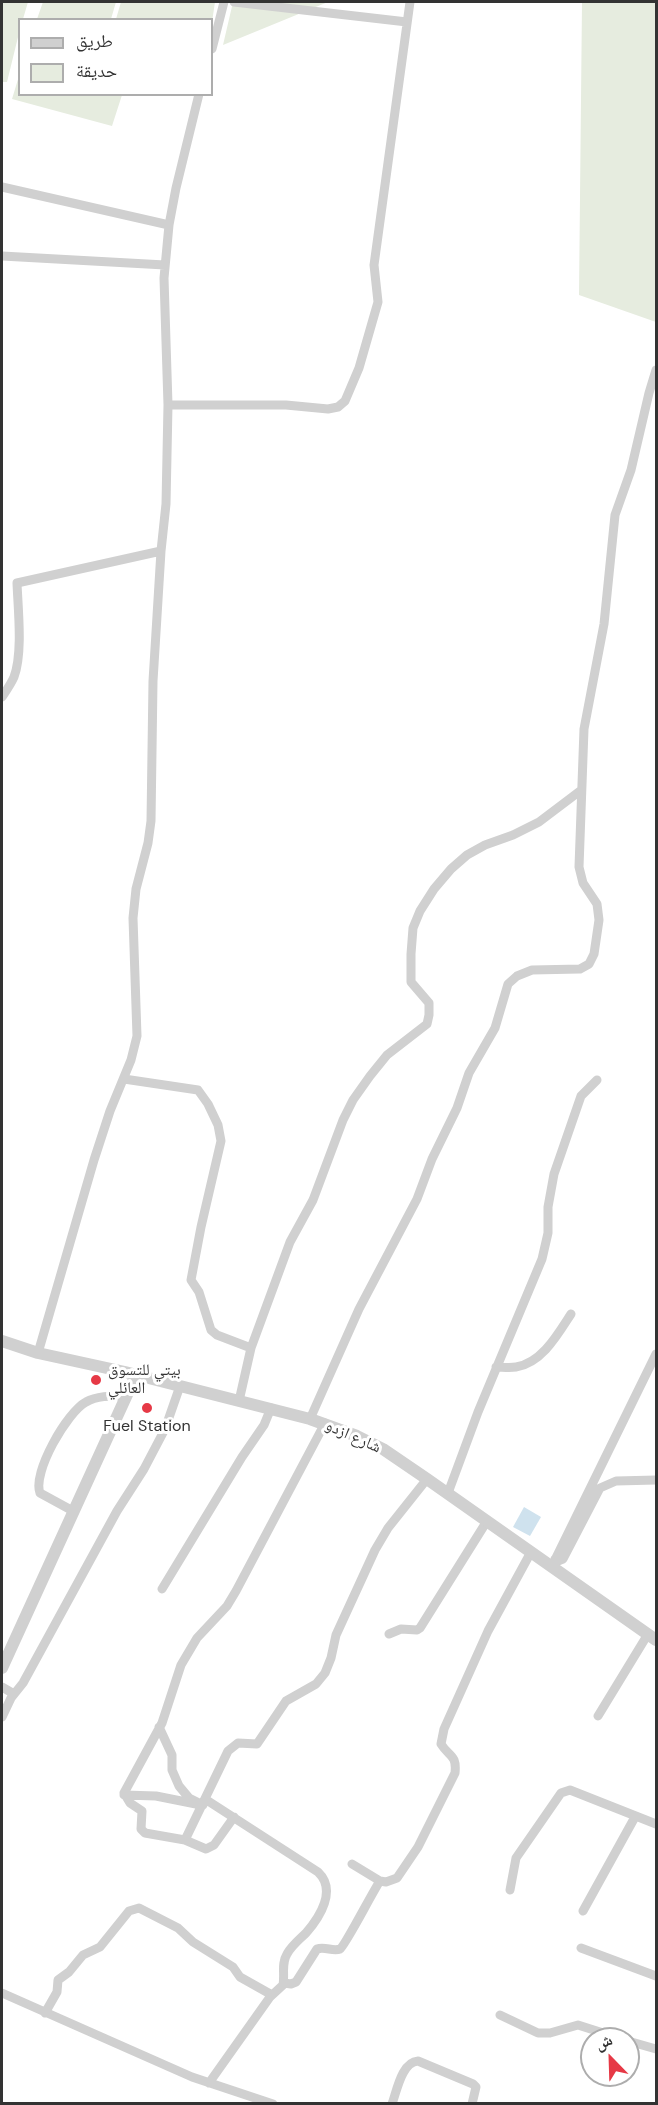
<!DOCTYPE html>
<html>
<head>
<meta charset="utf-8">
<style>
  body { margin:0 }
  #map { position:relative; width:658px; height:2105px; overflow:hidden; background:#fff; font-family:"DM Sans","Noto Naskh Arabic",sans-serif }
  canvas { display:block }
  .frame { position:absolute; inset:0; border:3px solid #333; pointer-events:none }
  .legend { position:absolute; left:18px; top:18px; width:195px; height:78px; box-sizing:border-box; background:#fff; border:2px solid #adadad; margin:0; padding:8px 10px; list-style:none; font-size:18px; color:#333 }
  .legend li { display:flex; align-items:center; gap:12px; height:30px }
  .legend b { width:30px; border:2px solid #adadad }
  .north { position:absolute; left:580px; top:2027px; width:60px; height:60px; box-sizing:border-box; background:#fff; border:2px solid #adadad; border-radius:50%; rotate:337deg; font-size:16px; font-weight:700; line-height:24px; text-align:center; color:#333 }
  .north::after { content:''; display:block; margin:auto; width:21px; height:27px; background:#e63946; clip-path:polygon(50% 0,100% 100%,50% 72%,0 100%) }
</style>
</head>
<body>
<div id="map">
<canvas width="658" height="2105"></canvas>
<div class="frame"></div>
<ul class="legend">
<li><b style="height:8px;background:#d0d0d0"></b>طريق</li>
<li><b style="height:16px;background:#e6ecdf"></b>حديقة</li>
</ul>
<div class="north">ش</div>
</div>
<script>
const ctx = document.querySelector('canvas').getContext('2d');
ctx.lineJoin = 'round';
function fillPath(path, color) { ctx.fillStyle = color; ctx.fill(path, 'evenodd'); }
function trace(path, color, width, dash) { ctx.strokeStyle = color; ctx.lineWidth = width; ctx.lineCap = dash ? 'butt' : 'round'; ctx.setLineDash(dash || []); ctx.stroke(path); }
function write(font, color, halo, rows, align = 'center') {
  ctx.font = font + ' "DM Sans","Noto Naskh Arabic",sans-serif'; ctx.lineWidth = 6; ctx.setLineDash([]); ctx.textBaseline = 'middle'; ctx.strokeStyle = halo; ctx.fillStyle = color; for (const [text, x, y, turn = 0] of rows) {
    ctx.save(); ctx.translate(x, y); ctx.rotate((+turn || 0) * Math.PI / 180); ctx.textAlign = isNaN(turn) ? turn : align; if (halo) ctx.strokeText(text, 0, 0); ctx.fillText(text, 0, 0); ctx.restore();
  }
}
fillPath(new Path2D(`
  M 2,2 L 28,2 L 23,19 L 20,20 L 19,33 L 7,82 L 2,82 Z
  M 43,2 L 116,2 L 111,19 L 37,19 Z
  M 121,2 L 215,2 L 212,22 L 212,20 L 116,19 Z
  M 233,2 L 328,2 L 223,45 Z
  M 582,2 L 656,2 L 656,322 L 579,295 Z
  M 19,76 L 20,94 L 122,95 L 112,126 L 12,99 Z`), '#e6ecdf');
fillPath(new Path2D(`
  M 524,1507 L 541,1517 L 530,1536 L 513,1527 Z`), '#cfe2ee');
trace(new Path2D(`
  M 234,2 L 407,22
  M 212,49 L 224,2
  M 2,187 L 169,225
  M 2,256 L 165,265
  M 168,405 L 286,405 L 328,409 L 338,407 L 345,401 L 359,368 L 378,302 L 374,265 L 410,2
  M 2,697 C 6,691 11,684 14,677 C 23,653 18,609 17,583 L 161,551
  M 124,1079 L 198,1090 L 208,1104 L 218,1125 L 221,1141 L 201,1227 L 191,1280 L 199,1292 L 211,1330 L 217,1335 L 251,1348
  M 38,1353 L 94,1160 L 110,1111 L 131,1060 L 137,1036 L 133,918 L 136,889 L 148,843 L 151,821 L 153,681 L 161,551 L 166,504 L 168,405 L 164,278 L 169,225 L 176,188 L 199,94
  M 496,1367 C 502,1367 509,1368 516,1367 C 542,1363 558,1334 571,1314
  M 239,1401 L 251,1348 L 290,1242 L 313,1200 L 343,1120 L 353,1100 L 370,1076 L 387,1055 L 427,1024 L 429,1015 L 429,1003 L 411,982 L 411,954 L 413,928 L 420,911 L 434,889 L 451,869 L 467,855 L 485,845 L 513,835 L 539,822 L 580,791
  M 310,1419 L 359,1309 L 417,1199 L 432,1159 L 457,1108 L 469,1073 L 495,1028 L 508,984 L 517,976 L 532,970 L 580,969 L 589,964 L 594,954 L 599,920 L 597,904 L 583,883 L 579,867 L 584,729 L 604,624 L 615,515 L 631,470 L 649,393 L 656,370
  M 448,1493 L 478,1412 L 542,1259 L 548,1233 L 548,1207 L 554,1174 L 581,1096 L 597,1080
  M 73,1511 L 40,1493 C 32,1473 67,1412 86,1402 C 98,1395 114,1396 127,1396
  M 555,1559 L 558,1561 L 563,1559 L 600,1488 L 616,1481 L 656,1480
  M 552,1566 L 656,1354
  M 162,1589 L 242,1457 L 264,1425 L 271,1408
  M 389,1634 L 401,1629 L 417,1630 L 420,1628 L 487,1521
  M 2,1687 L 14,1694
  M 598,1716 L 648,1634
  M 2,1717 L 11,1698 L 23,1683 L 117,1511 L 144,1469 L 165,1429 L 180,1386
  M 159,1727 L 172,1755 L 172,1770 L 179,1786 L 189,1798 L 203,1805
  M 124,1795 L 156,1796 L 196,1804
  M 205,1799 L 318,1872 C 337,1890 320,1917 306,1933 C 299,1940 292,1945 287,1954 C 281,1964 285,1974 283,1985 L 270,1997 L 209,2083
  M 234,1817 L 214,1845 L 206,1849 L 185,1840 L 145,1833 L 141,1829 L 142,1811 L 130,1803 L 124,1793 L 162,1723 L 181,1665 L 197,1638 L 227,1606 L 236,1591 L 325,1423
  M 185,1840 L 228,1751 L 238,1743 L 257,1744 L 286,1701 L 316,1684 L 325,1673 L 331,1658 L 336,1635 L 375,1550 L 388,1528 L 427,1479
  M 352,1864 L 380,1881 L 386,1882 L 397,1878 L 418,1847 L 455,1773 C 457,1754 449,1757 441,1744 L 444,1729 L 488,1631 L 531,1552
  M 510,1890 L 516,1858 L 561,1793 L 570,1790 L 656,1824
  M 583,1911 L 635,1817
  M 581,1948 L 656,1976
  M 284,1983 L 291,1984 L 296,1982 L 317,1949 C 325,1946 333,1952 340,1949 C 345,1946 373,1891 380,1881
  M 2,1993 L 192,2077 L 273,2104
  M 45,2013 L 57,1992 L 58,1980 L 69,1972 L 83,1955 L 100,1947 L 129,1911 L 139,1908 L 178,1928 L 193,1942 L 233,1967 L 240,1977 L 272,1995
  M 500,2015 L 538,2033 L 550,2033 L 578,2025 L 622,2039
  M 628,2041 L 656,2049
  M 392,2104 C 397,2090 402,2062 418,2061 L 473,2084 L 476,2087 L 472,2104`), '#d0d0d0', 9);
trace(new Path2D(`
  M 2,1341 L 38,1353 L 125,1372 L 310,1419 L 357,1436 L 383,1449 L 427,1479 L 656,1640
  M 2,1668 L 136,1375`), '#d0d0d0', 12);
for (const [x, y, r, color] of [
  [96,1380,6,"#e63946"],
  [147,1408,6,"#e63946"]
]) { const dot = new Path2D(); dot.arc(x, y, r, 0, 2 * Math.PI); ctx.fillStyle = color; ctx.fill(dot); trace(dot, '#fff', 2); }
write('16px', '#333', '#fff', [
  ["بيتي للتسوق",108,1371],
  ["العائلي",108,1389],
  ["Fuel Station",147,1427,"center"]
], 'left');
write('16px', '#333', '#fff', [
  ["شارع ازدو",353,1437,24]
]);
</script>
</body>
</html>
